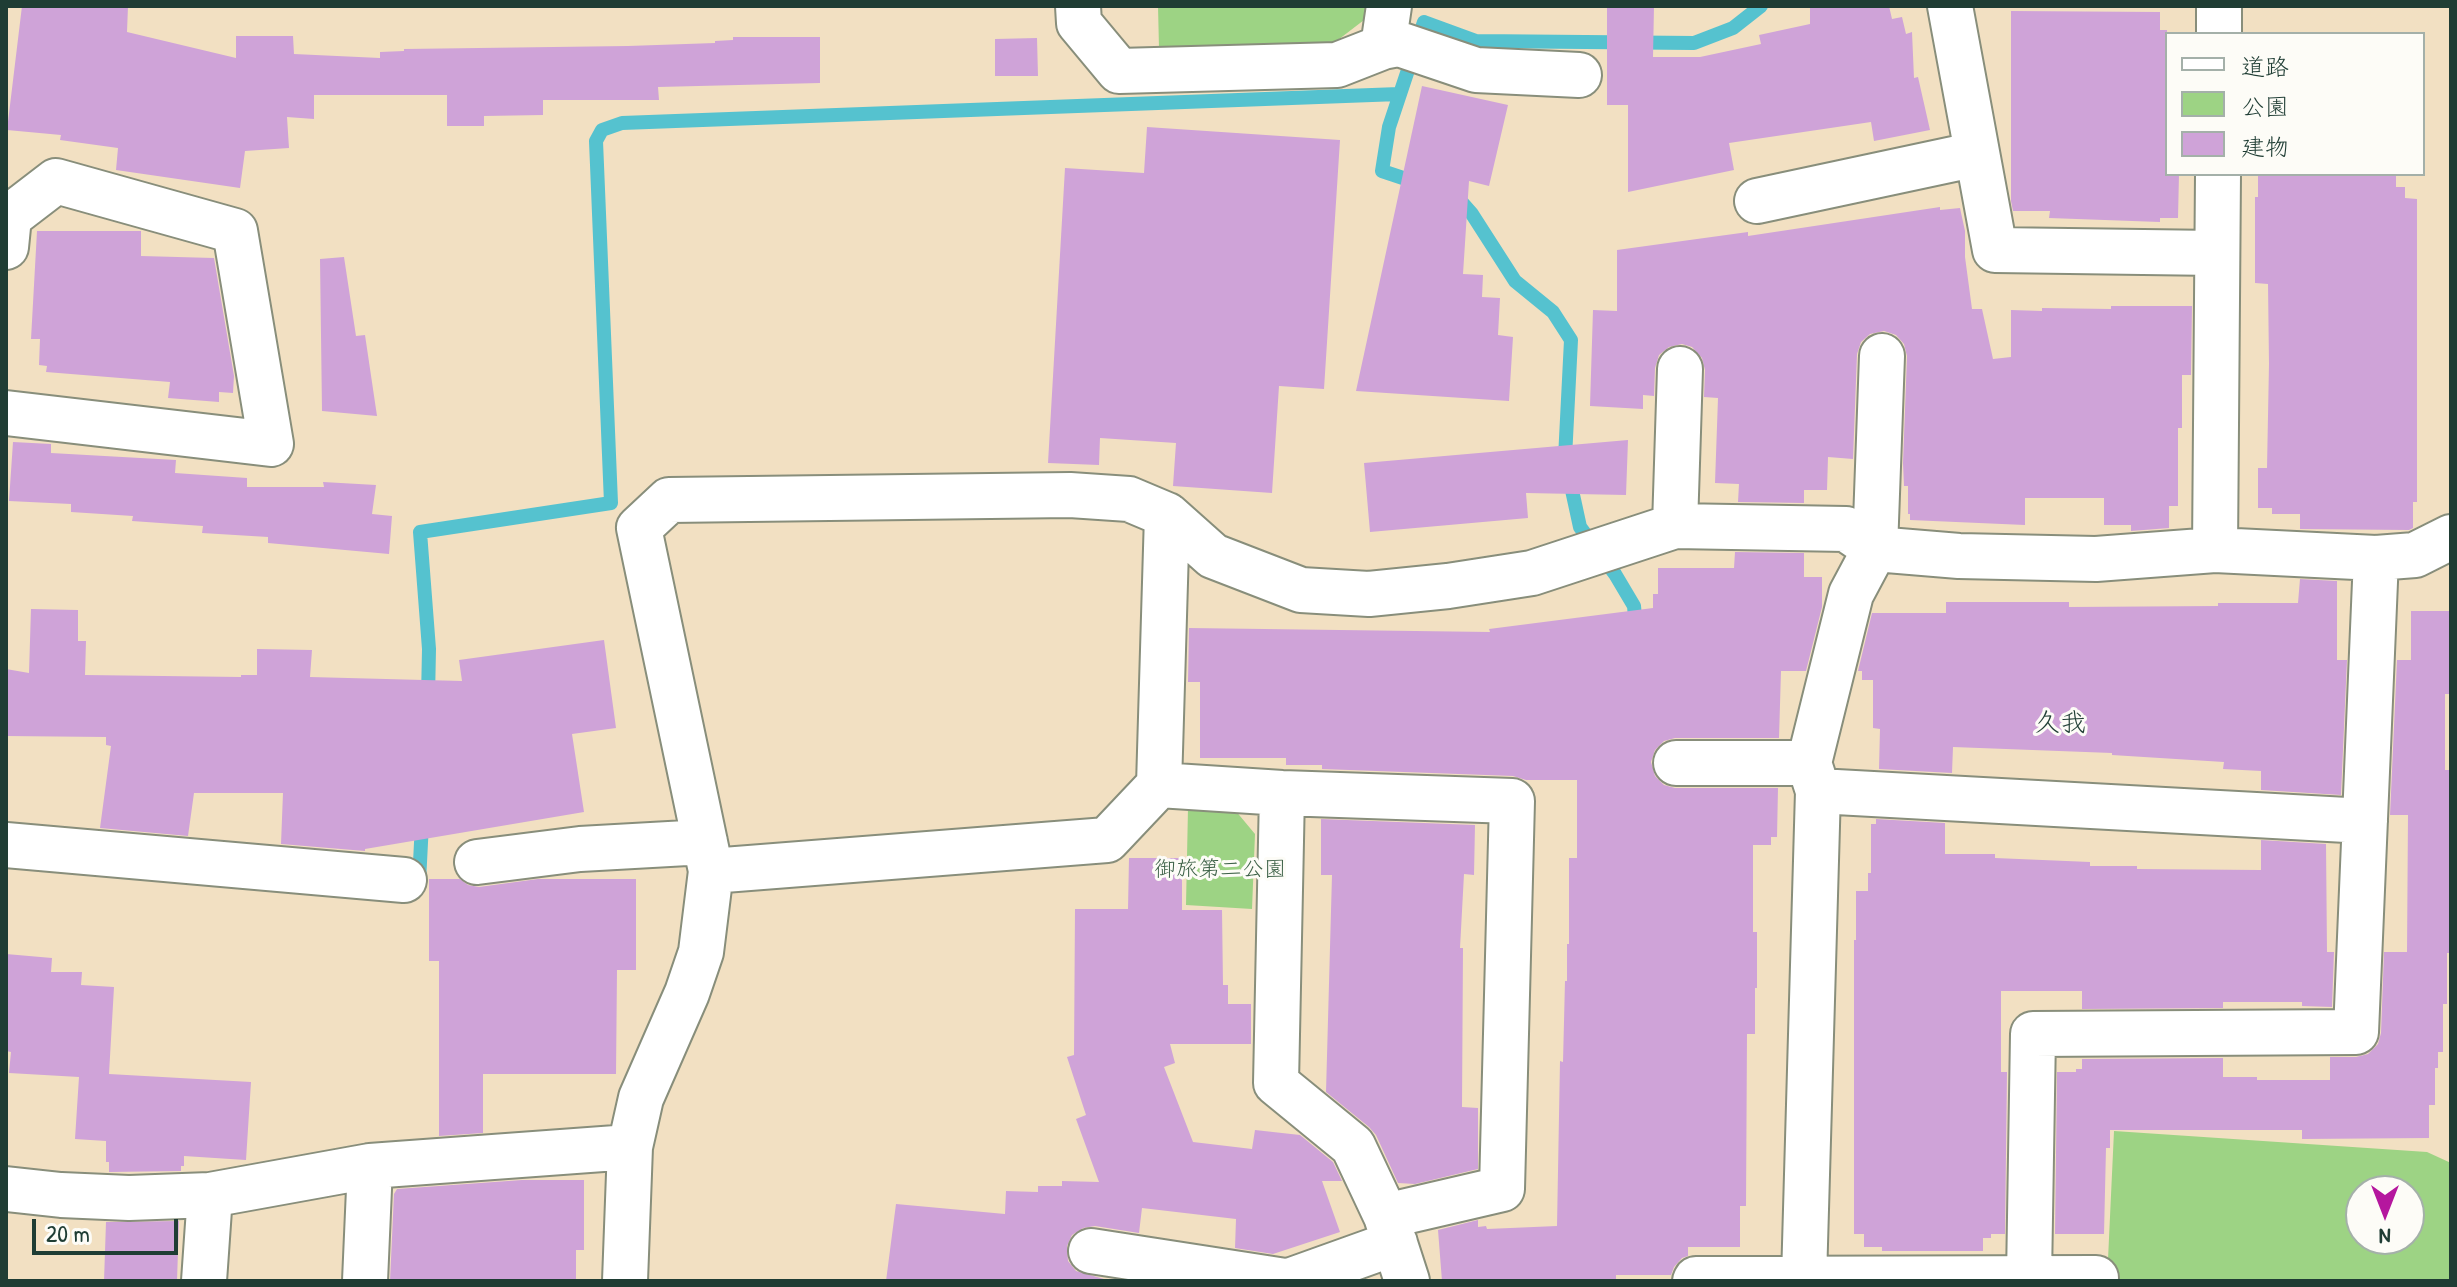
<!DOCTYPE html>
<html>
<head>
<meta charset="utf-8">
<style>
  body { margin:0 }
  #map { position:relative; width:2457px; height:1287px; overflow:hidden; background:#f2e0c2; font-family:"Patrick Hand","Klee One",sans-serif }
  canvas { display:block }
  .frame { position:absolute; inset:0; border:8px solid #1f3d34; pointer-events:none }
  .legend { position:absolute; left:2165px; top:32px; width:260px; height:144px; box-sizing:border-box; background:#fdfcf7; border:2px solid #a4b0a9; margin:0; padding:10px 14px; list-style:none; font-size:24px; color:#1f3d34 }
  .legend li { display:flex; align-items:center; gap:16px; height:40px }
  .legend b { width:40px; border:2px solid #a4b0a9 }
  .north { position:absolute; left:2345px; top:1175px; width:80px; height:80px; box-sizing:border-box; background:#fdfcf7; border:2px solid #a4b0a9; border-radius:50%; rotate:180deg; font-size:22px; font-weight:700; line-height:32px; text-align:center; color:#1f3d34 }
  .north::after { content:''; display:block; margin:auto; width:28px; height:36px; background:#b5179e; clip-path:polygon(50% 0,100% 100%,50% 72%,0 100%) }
  .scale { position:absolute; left:32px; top:1219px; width:146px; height:36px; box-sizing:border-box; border:4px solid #1f3d34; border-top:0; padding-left:10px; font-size:24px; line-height:28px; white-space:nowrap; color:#1f3d34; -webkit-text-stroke:6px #fdfcf7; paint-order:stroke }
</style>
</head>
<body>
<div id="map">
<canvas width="2457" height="1287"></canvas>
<div class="frame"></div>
<ul class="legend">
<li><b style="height:10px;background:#fff"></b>道路</li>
<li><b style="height:22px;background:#9dd384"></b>公園</li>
<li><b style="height:22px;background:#cfa3d8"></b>建物</li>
</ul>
<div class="north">N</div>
<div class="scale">20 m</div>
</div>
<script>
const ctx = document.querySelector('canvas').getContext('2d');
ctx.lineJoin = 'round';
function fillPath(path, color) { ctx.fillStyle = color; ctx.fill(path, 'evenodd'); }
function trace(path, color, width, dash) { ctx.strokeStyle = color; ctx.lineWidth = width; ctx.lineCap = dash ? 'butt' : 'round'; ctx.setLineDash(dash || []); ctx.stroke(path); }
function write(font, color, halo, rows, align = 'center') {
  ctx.font = font + ' "Patrick Hand","Klee One",sans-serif'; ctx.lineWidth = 6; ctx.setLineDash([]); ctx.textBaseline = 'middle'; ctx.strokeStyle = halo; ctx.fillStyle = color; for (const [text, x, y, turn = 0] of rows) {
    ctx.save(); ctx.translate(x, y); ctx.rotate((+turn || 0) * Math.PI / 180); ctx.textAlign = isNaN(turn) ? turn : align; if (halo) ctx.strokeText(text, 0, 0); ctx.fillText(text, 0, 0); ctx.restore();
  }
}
fillPath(new Path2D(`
  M 1158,6 L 1368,6 L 1364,20 L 1334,43 L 1159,48 Z
  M 1188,808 L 1235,810 L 1255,834 L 1252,909 L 1186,905 Z
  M 2114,1131 L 2427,1152 L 2451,1163 L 2451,1281 L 2107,1281 ZM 2361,1191 L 2409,1191 L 2409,1239 L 2361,1239 Z`), '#9dd384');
trace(new Path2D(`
  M 1418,183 L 1382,171 L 1389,127 L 1424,22 L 1476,41 L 1694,43 L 1733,28 L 1761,6
  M 1457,197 L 1472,214 L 1515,281 L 1553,312 L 1571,340 L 1565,458 L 1580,527 L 1615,574 L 1634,606 L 1636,628
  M 428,698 L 429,649 L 420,532 L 611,503 L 596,141 L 602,130 L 622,123 L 1399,94
  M 419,882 L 422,823`), '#55c2cf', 14);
fillPath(new Path2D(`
  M 22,6 L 128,6 L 127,32 L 236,58 L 236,36 L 293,36 L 294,54 L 380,58 L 380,52 L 404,51 L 404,49 L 628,46 L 715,43 L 715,41 L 733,40 L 733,37 L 820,37 L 820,83 L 658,87 L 659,100 L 543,100 L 543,115 L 484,116 L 484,126 L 447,126 L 447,95 L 314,95 L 314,119 L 287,117 L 289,148 L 245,151 L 240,188 L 116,170 L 118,148 L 60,140 L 61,135 L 7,130 Z
  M 1607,6 L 1654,6 L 1653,57 L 1700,57 L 1761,44 L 1759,35 L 1810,24 L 1810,6 L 1889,6 L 1892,19 L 1902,17 L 1906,34 L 1912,32 L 1914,78 L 1918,77 L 1930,130 L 1874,141 L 1871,122 L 1729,143 L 1734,170 L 1628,192 L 1628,105 L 1607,105 Z
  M 2011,11 L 2160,12 L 2160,30 L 2167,30 L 2167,174 L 2179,174 L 2178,218 L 2160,218 L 2160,222 L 2049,218 L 2050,211 L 2013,211 L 2011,201 Z
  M 1037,38 L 1038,76 L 995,76 L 995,39 Z
  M 1422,86 L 1508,105 L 1489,186 L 1469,181 L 1463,274 L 1483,275 L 1482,297 L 1500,298 L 1498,335 L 1513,337 L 1509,401 L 1356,391 Z
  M 1147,127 L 1340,140 L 1324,389 L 1279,386 L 1272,493 L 1173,486 L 1176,443 L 1100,438 L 1099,465 L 1048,463 L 1065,168 L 1144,173 Z
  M 2258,174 L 2396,174 L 2396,187 L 2405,187 L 2405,198 L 2417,199 L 2417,502 L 2413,502 L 2413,528 L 2409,530 L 2300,529 L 2300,514 L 2272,514 L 2272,508 L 2258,508 L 2258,468 L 2267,468 L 2269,364 L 2268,284 L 2255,283 L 2255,197 L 2258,197 Z
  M 1940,207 L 1940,210 L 1960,208 L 1965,231 L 1965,257 L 1972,309 L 1982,309 L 1993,359 L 2011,357 L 2011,310 L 2042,311 L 2042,308 L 2111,309 L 2111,306 L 2192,306 L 2191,375 L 2182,375 L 2182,428 L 2178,428 L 2178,506 L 2169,506 L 2169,528 L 2131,531 L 2131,525 L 2104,525 L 2104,498 L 2025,498 L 2025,525 L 1910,520 L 1910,514 L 1908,514 L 1908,486 L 1904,486 L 1903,463 L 1907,356 L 1904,344 L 1896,335 L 1884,331 L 1870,334 L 1861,342 L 1857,354 L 1853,459 L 1828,457 L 1827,490 L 1804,490 L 1804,503 L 1738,502 L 1739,484 L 1715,483 L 1718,398 L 1704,397 L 1705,370 L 1702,358 L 1692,347 L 1682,344 L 1669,347 L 1659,355 L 1655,368 L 1654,396 L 1643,395 L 1643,409 L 1590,406 L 1593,310 L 1617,311 L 1617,250 L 1748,232 L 1748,236 Z
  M 37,231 L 141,231 L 141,256 L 214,258 L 234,376 L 233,393 L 219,392 L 219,402 L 168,398 L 170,382 L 46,372 L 47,366 L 39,365 L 40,339 L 31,339 Z
  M 344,257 L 356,336 L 365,335 L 377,416 L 322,411 L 320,259 Z
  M 1628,440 L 1626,495 L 1526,493 L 1528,518 L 1370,532 L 1364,463 Z
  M 13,442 L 51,444 L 51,453 L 176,460 L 175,473 L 247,478 L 247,487 L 324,487 L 323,482 L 376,485 L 372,514 L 392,516 L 389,554 L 268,543 L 268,537 L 202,533 L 203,526 L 132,521 L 133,516 L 71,512 L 71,504 L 9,501 Z
  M 1735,552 L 1804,553 L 1804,577 L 1822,577 L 1822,607 L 1806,671 L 1781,671 L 1779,738 L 1675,738 L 1664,741 L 1655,750 L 1651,762 L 1655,776 L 1664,785 L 1675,788 L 1778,788 L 1777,837 L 1771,837 L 1771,845 L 1753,845 L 1753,932 L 1757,932 L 1757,988 L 1755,988 L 1755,1034 L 1747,1034 L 1746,1206 L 1740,1206 L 1740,1247 L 1688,1247 L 1688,1256 L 1682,1258 L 1674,1267 L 1671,1275 L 1616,1275 L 1616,1281 L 1442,1281 L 1438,1230 L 1478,1220 L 1478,1227 L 1486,1226 L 1487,1229 L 1557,1226 L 1560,1061 L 1563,1062 L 1565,981 L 1567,981 L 1567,944 L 1569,944 L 1569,858 L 1577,858 L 1577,780 L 1526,780 L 1513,776 L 1322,769 L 1322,765 L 1286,765 L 1286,758 L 1200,758 L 1200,682 L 1188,682 L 1189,628 L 1490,632 L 1489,629 L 1653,608 L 1653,594 L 1658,594 L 1658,568 L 1734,568 Z
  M 2300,579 L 2337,581 L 2337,660 L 2347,660 L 2341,795 L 2261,790 L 2261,771 L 2223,769 L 2224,762 L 2112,755 L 2112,753 L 1953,747 L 1952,773 L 1879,769 L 1880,729 L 1873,728 L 1873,680 L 1862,680 L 1862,671 L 1858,671 L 1872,613 L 1946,613 L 1946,602 L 2069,602 L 2069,607 L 2218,606 L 2218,603 L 2298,603 Z
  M 31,609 L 78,610 L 78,641 L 86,641 L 85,675 L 241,677 L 241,675 L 257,675 L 257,649 L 312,650 L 310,677 L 462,681 L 459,660 L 604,640 L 616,728 L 572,734 L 584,812 L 365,849 L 365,851 L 281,844 L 283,793 L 194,793 L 188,836 L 100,828 L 111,746 L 106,745 L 106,737 L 6,736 L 6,669 L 29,673 Z
  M 2411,611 L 2451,611 L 2451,694 L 2445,694 L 2445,770 L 2449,770 L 2449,795 L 2451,795 L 2451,953 L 2447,953 L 2447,1004 L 2443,1004 L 2443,1052 L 2438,1052 L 2438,1068 L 2435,1068 L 2435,1105 L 2429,1105 L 2429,1138 L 2302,1139 L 2302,1130 L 2110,1130 L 2110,1148 L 2106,1148 L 2104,1234 L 2055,1234 L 2057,1072 L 2076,1072 L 2076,1069 L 2082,1069 L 2082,1059 L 2223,1058 L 2223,1077 L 2257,1077 L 2257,1080 L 2330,1080 L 2330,1057 L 2356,1057 L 2368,1054 L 2378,1044 L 2381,1033 L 2384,952 L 2407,952 L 2408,815 L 2390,815 L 2397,660 L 2411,660 Z
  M 1321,819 L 1475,825 L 1474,875 L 1464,874 L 1460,948 L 1463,948 L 1462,1107 L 1478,1108 L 1478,1169 L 1415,1184 L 1398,1183 L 1376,1135 L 1369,1127 L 1326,1092 L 1332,875 L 1321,875 Z
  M 1876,819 L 1945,823 L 1945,854 L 1995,854 L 1995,858 L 2090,862 L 2090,866 L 2137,866 L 2137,869 L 2261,870 L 2261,840 L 2326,844 L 2327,952 L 2334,952 L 2332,1007 L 2302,1006 L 2302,1002 L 2223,1002 L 2223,1008 L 2082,1009 L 2082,991 L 2001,991 L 2001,1072 L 2007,1072 L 2005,1234 L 1991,1234 L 1991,1238 L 1983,1238 L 1983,1251 L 1882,1251 L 1882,1247 L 1864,1247 L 1864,1234 L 1854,1234 L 1854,940 L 1856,940 L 1856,891 L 1868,891 L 1868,873 L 1871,873 L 1871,824 L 1876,824 Z
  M 1129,858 L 1182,858 L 1182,910 L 1222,910 L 1223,985 L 1228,985 L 1228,1004 L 1251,1004 L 1251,1044 L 1170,1044 L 1175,1063 L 1164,1067 L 1193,1142 L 1252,1149 L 1255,1130 L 1300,1135 L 1333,1162 L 1342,1181 L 1322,1181 L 1340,1232 L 1273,1254 L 1235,1248 L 1236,1219 L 1142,1208 L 1139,1233 L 1095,1226 L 1083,1228 L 1072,1235 L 1067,1246 L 1068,1261 L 1076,1271 L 1111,1281 L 886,1281 L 896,1204 L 1005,1214 L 1006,1191 L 1038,1192 L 1038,1186 L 1062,1186 L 1062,1181 L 1099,1182 L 1076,1119 L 1086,1115 L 1067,1057 L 1074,1055 L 1075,909 L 1128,909 Z
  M 429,879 L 460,879 L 468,885 L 479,887 L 538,879 L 636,879 L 636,970 L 617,970 L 616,1074 L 483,1074 L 483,1133 L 439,1136 L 439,961 L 429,961 Z
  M 6,954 L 52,958 L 51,972 L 82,972 L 81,985 L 114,987 L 109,1074 L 251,1082 L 246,1160 L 184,1156 L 184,1166 L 181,1166 L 181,1171 L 109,1172 L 109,1162 L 106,1162 L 106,1141 L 75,1139 L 79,1077 L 9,1073 L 11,1052 L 6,1051 Z
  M 522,1180 L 584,1180 L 584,1250 L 576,1250 L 576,1281 L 390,1281 L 394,1194 L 397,1189 Z
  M 179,1221 L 177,1281 L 104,1281 L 106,1222 Z`), '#cfa3d8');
const minor = new Path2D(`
  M 1078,6 L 1079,23 L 1119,71 L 1337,65 L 1383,47 L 1389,6
  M 1950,6 L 1995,250 L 2217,253
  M 2219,34 L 2219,6
  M 1383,47 L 1399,44 L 1476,70 L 1579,75
  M 1757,201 L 1977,154
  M 6,247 L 9,217 L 56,181 L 235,231 L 271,444 L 6,413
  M 1675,526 L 1680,369
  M 2215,550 L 2218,174
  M 1676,763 L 1809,763
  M 1159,785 L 1167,515
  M 1818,791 L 2365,821
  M 1282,793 L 1276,1083 L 1353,1146 L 1386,1216 L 1407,1281
  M 6,845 L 404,880
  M 477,862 L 580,849 L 705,842
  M 711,871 L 1107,840 L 1159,785 L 1282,793 L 1512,801 L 1502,1189 L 1386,1216
  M 6,1189 L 61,1195 L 129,1198 L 210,1195 L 370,1166 L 630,1147
  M 1091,1251 L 1285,1281
  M 2029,1278 L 2033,1034 L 2356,1032 L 2376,558
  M 1804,1279 L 1818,791 L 1809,763 L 1851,594 L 1875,549 L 1882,356
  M 204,1281 L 210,1195
  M 365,1281 L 370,1166
  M 625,1281 L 630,1147 L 641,1098 L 687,993 L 701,952 L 711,871 L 639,528 L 669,500 L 1070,495 L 1129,499 L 1167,515 L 1213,556 L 1301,590 L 1369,594 L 1448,586 L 1532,573 L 1675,526 L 1846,529 L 1875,549 L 1959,556 L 2096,559 L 2215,550 L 2376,558 L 2415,555 L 2451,537
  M 1289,1281 L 1395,1243
  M 1695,1281 L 1696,1279 L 2096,1278`);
trace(minor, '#888e7b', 48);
trace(minor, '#fff', 44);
write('22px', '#3e6248', '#fdfcf7', [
  ["御旅第二公園",1220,870]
]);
write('26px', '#1f3d34', '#fdfcf7', [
  ["久我",2060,724]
]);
</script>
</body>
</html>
